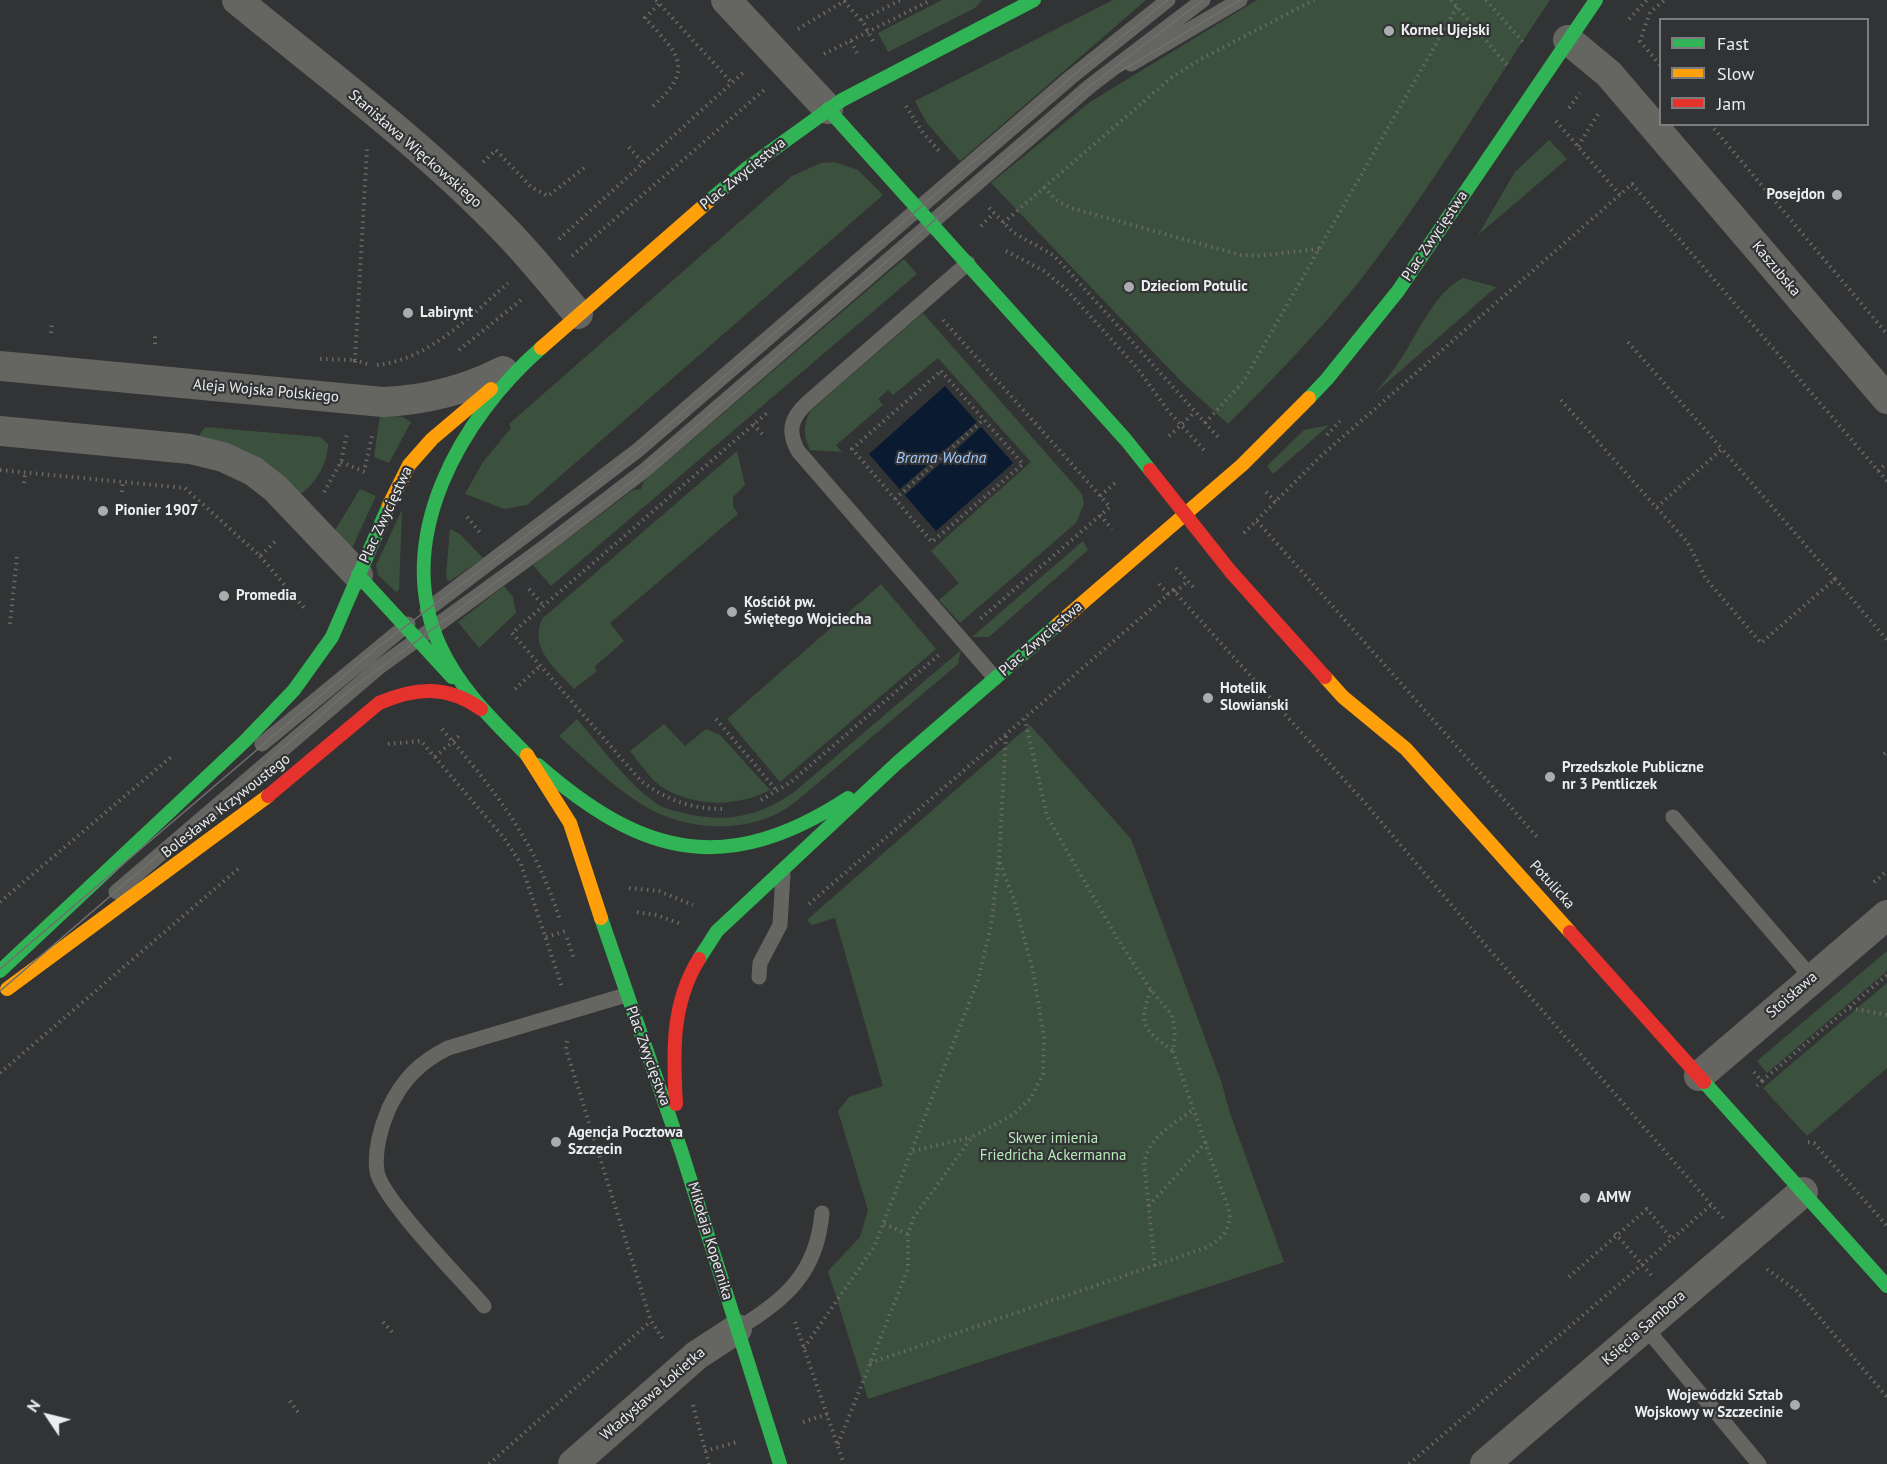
<!DOCTYPE html>
<html>
<head>
<meta charset="utf-8">
<style>
  body { margin:0 }
  #map { position:relative; width:1887px; height:1464px; overflow:hidden; background:#323334; font-family:"PT Sans",sans-serif }
  canvas { display:block }
  .legend { position:absolute; left:1659px; top:18px; width:210px; height:108px; box-sizing:border-box; background:#313335; border:2px solid #7c7d7f; margin:0; padding:8px 10px; list-style:none; font-size:18px; color:#ecedee }
  .legend li { display:flex; align-items:center; gap:12px; height:30px }
  .legend b { width:30px; border:2px solid #7c7d7f }
  .north { position:absolute; left:18px; top:1386px; width:60px; height:60px; -webkit-text-stroke:4px #313335; paint-order:stroke; rotate:305deg; font-size:16px; font-weight:700; line-height:24px; text-align:center; color:#ecedee }
  .north::after { content:''; display:block; margin:auto; width:21px; height:27px; background:#ecedee; clip-path:polygon(50% 0,100% 100%,50% 72%,0 100%) }
</style>
</head>
<body>
<div id="map">
<canvas width="1887" height="1464"></canvas>
<ul class="legend">
<li><b style="height:8px;background:#30b455"></b>Fast</li>
<li><b style="height:8px;background:#ff9f0a"></b>Slow</li>
<li><b style="height:8px;background:#e5322d"></b>Jam</li>
</ul>
<div class="north">N</div>
</div>
<script>
const ctx = document.querySelector('canvas').getContext('2d');
ctx.lineJoin = 'round';
function fillPath(path, color) { ctx.fillStyle = color; ctx.fill(path, 'evenodd'); }
function trace(path, color, width, dash) { ctx.strokeStyle = color; ctx.lineWidth = width; ctx.lineCap = dash ? 'butt' : 'round'; ctx.setLineDash(dash || []); ctx.stroke(path); }
function write(font, color, halo, rows, align = 'center') {
  ctx.font = font + ' "PT Sans",sans-serif'; ctx.lineWidth = 4.5; ctx.setLineDash([]); ctx.textBaseline = 'middle'; ctx.strokeStyle = halo; ctx.fillStyle = color; for (const [text, x, y, turn = 0] of rows) {
    ctx.save(); ctx.translate(x, y); ctx.rotate((+turn || 0) * Math.PI / 180); ctx.textAlign = isNaN(turn) ? turn : align; if (halo) ctx.strokeText(text, 0, 0); ctx.fillText(text, 0, 0); ctx.restore();
  }
}
fillPath(new Path2D(`
  M 942,0 L 982,0 L 975,8 L 888,52 L 878,33 Z
  M 1113,0 L 1146,0 L 960,161 L 927,123 L 915,101 Z
  M 1257,0 L 1550,0 C 1487,93 1430,191 1361,279 C 1320,331 1274,378 1228,424 L 1180,380 L 991,183 L 1090,102 Z
  M 1549,140 L 1567,159 L 1478,235 L 1515,172 Z
  M 834,162 L 858,170 L 883,195 L 527,505 L 504,509 L 465,494 L 483,462 L 511,428 L 509,424 L 792,176 L 821,163 Z
  M 904,259 L 917,274 L 551,586 L 533,565 L 633,490 L 641,489 L 644,481 Z
  M 1463,278 L 1496,287 L 1375,393 C 1384,382 1393,371 1401,359 C 1418,333 1434,293 1463,278 Z
  M 923,313 L 1082,494 L 1084,504 L 1076,523 L 960,623 L 939,600 L 959,583 L 931,551 L 1031,462 L 938,358 L 893,395 L 888,390 L 878,399 L 883,405 L 836,445 L 842,452 L 810,450 C 803,435 803,426 810,411 Z
  M 380,415 L 403,417 L 411,422 L 389,463 L 374,457 Z
  M 1329,425 L 1273,474 L 1267,466 L 1304,430 Z
  M 205,427 L 320,437 L 328,444 C 328,463 315,485 299,495 L 198,437 Z
  M 737,451 L 745,485 L 733,497 L 733,506 L 738,514 L 610,623 L 624,641 L 594,667 L 597,671 L 574,689 C 556,669 527,647 543,618 Z
  M 360,489 L 376,496 L 352,548 L 334,532 Z
  M 402,510 L 399,590 L 396,592 L 378,575 L 376,565 Z
  M 450,529 L 460,534 L 483,558 L 450,581 L 447,580 L 446,574 Z
  M 1083,541 L 1088,550 L 989,637 L 972,637 Z
  M 881,584 L 936,649 L 780,782 L 727,719 Z
  M 504,586 L 513,597 L 516,613 L 479,648 L 458,622 Z
  M 961,650 L 958,664 L 794,803 C 751,836 685,832 641,804 C 611,785 585,759 559,736 L 577,719 C 602,748 626,782 657,804 C 665,809 678,812 688,814 C 727,823 760,816 793,793 Z
  M 664,724 L 685,746 L 706,729 L 720,735 L 770,790 C 737,807 698,807 665,789 C 651,781 640,763 630,751 Z
  M 1030,725 L 1131,839 L 1221,1081 L 1230,1113 L 1284,1262 L 868,1399 L 828,1271 L 860,1237 L 868,1210 L 838,1111 L 849,1097 L 883,1086 L 835,918 L 812,925 L 807,920 Z
  M 1887,951 L 1887,971 L 1767,1073 L 1757,1061 Z
  M 1887,983 L 1887,1068 L 1807,1136 L 1763,1088 Z`), '#3c513d');
fillPath(new Path2D(`
  M 945,386 L 1013,463 L 936,531 L 869,454 Z`), '#0a1b31');
fillPath(new Path2D(`
  M 977,422 L 981,427 L 905,495 L 900,489 Z`), '#323334');
trace(new Path2D(`
  M 656,0 L 732,83
  M 1451,0 L 1507,65
  M 1486,0 L 1523,42
  M 844,1 L 864,24 L 874,43
  M 1629,19 L 1647,0
  M 861,20 L 901,0
  M 798,29 L 846,0
  M 851,41 L 857,53
  M 824,54 L 931,0
  M 1660,65 L 1640,41 L 1650,12 L 1665,0
  M 653,106 C 696,68 678,54 645,18 L 660,3
  M 906,106 L 923,133 L 941,153
  M 1569,108 L 1580,93
  M 1556,121 L 1620,195
  M 1710,124 L 1887,334
  M 1578,146 L 1598,114
  M 629,147 L 643,163
  M 483,162 L 496,150 L 531,187 L 548,196 L 584,168
  M 1044,187 L 1056,200 L 1071,208 L 1241,255 L 1257,256 L 1319,249
  M 989,208 L 1014,233 L 1053,255 L 1063,265 L 1218,437
  M 1003,223 L 1172,77 L 1201,59 L 1314,0
  M 981,226 L 994,213
  M 559,239 L 745,71
  M 1006,251 L 1044,271 L 1065,288 L 1138,369 L 1169,412 L 1204,450
  M 572,256 L 764,90
  M 943,320 L 1110,507 L 980,619
  M 51,333 L 52,323
  M 1628,342 L 1722,449
  M 155,344 L 155,333
  M 459,350 L 521,300
  M 320,359 L 355,360 L 355,366
  M 367,364 L 355,360 L 367,149
  M 377,365 C 430,359 470,316 508,283
  M 941,371 L 1023,464 L 932,542 L 852,449 Z
  M 1561,400 L 1688,543 L 1706,579 L 1761,643 L 1835,579 L 1722,449 L 1657,507
  M 1205,423 L 1243,382 L 1457,7
  M 753,424 L 764,436
  M 1327,435 L 1340,421
  M 1169,436 L 1195,412
  M 341,462 L 365,472
  M 365,467 L 372,436
  M 0,470 L 185,488 L 260,556 L 277,540
  M 1878,471 L 1887,463
  M 24,483 L 25,473
  M 122,492 L 123,482
  M 324,492 L 341,462 L 347,433
  M 1266,492 L 1276,502
  M 1100,496 L 1115,483
  M 895,499 L 984,419
  M 1100,515 L 1112,529
  M 467,517 L 481,534
  M 1257,521 L 1538,838
  M 1244,533 L 1321,456 L 1632,184 L 1887,481
  M 260,556 L 305,609
  M 1176,568 L 1195,589
  M 1835,579 L 1887,640
  M 1159,584 L 1168,594
  M 529,589 L 543,605
  M 1175,592 L 1188,581
  M 10,624 L 17,557
  M 515,689 L 540,666
  M 716,719 L 778,792
  M 442,729 C 497,793 534,839 560,920
  M 388,744 L 421,741 L 504,838 L 521,864 L 562,987
  M 1884,754 L 1887,751
  M 435,757 L 459,736
  M 761,800 L 791,782 L 941,653
  M 722,809 C 691,809 665,799 641,781 L 512,633 L 768,412
  M 1874,882 L 1887,871
  M 629,888 L 659,891 L 693,905
  M 0,902 L 171,757
  M 809,904 L 1173,590 L 1366,804 L 1488,948 L 1723,1218
  M 637,912 L 656,915 L 681,924
  M 546,937 L 569,930
  M 567,938 L 574,959
  M 1151,990 C 1137,1026 1144,1029 1173,1051
  M 1850,1008 L 1887,1015
  M 567,1041 L 566,1049 L 651,1321 L 663,1339
  M 1754,1072 L 1762,1081 L 1757,1086
  M 0,1073 L 238,869
  M 1762,1081 L 1887,975
  M 1808,1142 L 1814,1143 L 1887,1226
  M 913,1151 L 972,1137
  M 1149,1206 L 1206,1142
  M 884,1224 L 908,1234
  M 1615,1233 L 1652,1276
  M 1155,1266 L 1144,1163 C 1149,1136 1174,1124 1194,1109
  M 1767,1269 L 1797,1291 L 1887,1397
  M 1569,1277 L 1647,1209 L 1672,1239 L 1711,1205
  M 383,1322 L 393,1333
  M 795,1322 L 844,1464
  M 804,1348 L 874,1247 L 978,980 L 991,926 L 999,860 L 1006,735
  M 870,1363 L 1205,1248 C 1222,1239 1229,1232 1230,1213 L 1173,1051 L 1175,1032 L 1172,1015 L 1151,990 L 1117,938 L 1047,816 L 1025,719
  M 290,1401 L 300,1415
  M 693,1405 L 709,1464
  M 803,1422 L 828,1414
  M 838,1444 L 908,1269 L 908,1234 L 914,1217 L 972,1137 L 1014,1114 L 1031,1098 L 1043,1074 L 1044,1037 L 1033,971 L 1014,900 L 999,860
  M 705,1451 L 737,1442
  M 489,1464 L 651,1321
  M 1409,1464 L 1672,1239`), '#696967', 4, [1.5, 4.5]);
trace(new Path2D(`
  M 1131,64 L 1240,0
  M 968,263 L 807,403 C 791,418 787,431 798,451 L 995,678
  M 427,610 L 638,450 L 1070,78 L 1168,0
  M 262,744 L 408,624
  M 1673,817 L 1812,978
  M 116,892 L 378,668 L 543,548 L 645,470 L 1090,86 L 1203,0
  M 759,977 L 760,963 L 780,925 L 783,874
  M 484,1306 C 463,1281 380,1197 377,1171 C 374,1151 381,1126 389,1108 C 403,1079 420,1062 448,1048 L 626,995
  M 1645,1327 L 1759,1464
  M 737,1329 C 786,1300 817,1272 822,1213`), '#656661', 15);
trace(new Path2D(`
  M 237,0 C 327,74 422,144 503,228 C 530,255 553,285 578,314
  M 726,0 L 828,109
  M 1568,40 L 1609,74 L 1887,399
  M 0,366 L 383,402 C 426,400 464,391 503,371
  M 0,431 L 190,449 L 223,457 L 253,471 L 275,488 L 358,575
  M 1699,1076 L 1887,915
  M 573,1464 L 697,1355 L 737,1329
  M 1485,1464 L 1803,1192`), '#656661', 30);
trace(new Path2D(`
  M 828,109 L 1126,440 L 1150,470
  M 709,201 L 746,169 L 842,100 L 1034,0
  M 1309,398 L 1327,379 L 1398,291 L 1596,0
  M 358,575 L 452,677
  M 527,755 C 494,721 460,690 440,646 C 391,539 461,418 541,348
  M 538,765 C 643,857 727,877 848,798
  M 601,918 L 682,1153 L 780,1464
  M 699,959 L 717,931 L 897,763 L 1058,624
  M 0,971 L 245,741 L 294,690 L 332,637 L 389,505
  M 1704,1082 L 1887,1286`), '#30b455', 14);
trace(new Path2D(`
  M 541,348 L 709,201
  M 389,505 L 409,465 L 432,439 L 491,389
  M 1058,624 L 1242,465 L 1309,398
  M 1325,677 L 1343,697 L 1406,749 L 1570,932
  M 527,755 L 570,823 L 601,918
  M 7,989 L 268,796`), '#ff9f0a', 14);
trace(new Path2D(`
  M 1150,470 L 1231,572 L 1325,677
  M 268,796 L 379,703 C 416,687 447,685 481,709
  M 1570,932 L 1704,1082
  M 676,1104 C 673,1054 671,1004 699,959`), '#e5322d', 14);
trace(new Path2D(`
  M 1121,71 L 1240,0
  M 0,969 L 374,650 L 591,487 L 667,426 L 1070,78 L 1168,0
  M 0,991 L 349,691 L 631,482 L 1090,86 L 1203,0`), '#70706e', 1.5);
for (const [x, y, r, color] of [
  [1389,31,6,"#abacad"],
  [1837,195,6,"#abacad"],
  [1129,287,6,"#abacad"],
  [408,313,6,"#abacad"],
  [103,511,6,"#abacad"],
  [224,596,6,"#abacad"],
  [732,612,6,"#abacad"],
  [1208,698,6,"#abacad"],
  [1550,777,6,"#abacad"],
  [556,1142,6,"#abacad"],
  [1585,1198,6,"#abacad"],
  [1795,1405,6,"#abacad"]
]) { const dot = new Path2D(); dot.arc(x, y, r, 0, 2 * Math.PI); ctx.fillStyle = color; ctx.fill(dot); trace(dot, '#313335', 2); }
write('bold 15px', '#ecedee', '#313335', [
  ["Kornel Ujejski",1401,31],
  ["Posejdon",1825,195,"right"],
  ["Dzieciom Potulic",1141,287],
  ["Labirynt",420,313],
  ["Pionier 1907",115,511],
  ["Promedia",236,596],
  ["Kościół pw.",744,603],
  ["Świętego Wojciecha",744,620],
  ["Hotelik",1220,689],
  ["Slowianski",1220,706],
  ["Przedszkole Publiczne",1562,768],
  ["nr 3 Pentliczek",1562,785],
  ["Agencja Pocztowa",568,1133],
  ["Szczecin",568,1150],
  ["AMW",1597,1198],
  ["Wojewódzki Sztab",1783,1396,"right"],
  ["Wojskowy w Szczecinie",1783,1413,"right"]
], 'left');
write('15px', '#ecedee', '#313335', [
  ["Stanisława Więckowskiego",415,149,41],
  ["Plac Zwycięstwa",743,174,-39],
  ["Plac Zwycięstwa",1435,236,-56],
  ["Kaszubska",1776,269,50],
  ["Aleja Wojska Polskiego",266,391,5],
  ["Plac Zwycięstwa",386,515,-65],
  ["Plac Zwycięstwa",1041,639,-41],
  ["Bolesława Krzywoustego",226,806,-38],
  ["Potulicka",1552,885,48],
  ["Stoisława",1792,995,-41],
  ["Plac Zwycięstwa",648,1056,70],
  ["Mikołaja Kopernika",710,1241,73],
  ["Księcia Sambora",1644,1328,-41],
  ["Władysława Łokietka",653,1394,-41]
]);
write('15px', '#b8e9b8', '#313335', [
  ["Skwer imienia",1053,1139],
  ["Friedricha Ackermanna",1053,1156]
]);
write('italic 16px', '#a0c7fa', '#313335', [
  ["Brama Wodna",941,458]
]);
</script>
</body>
</html>
